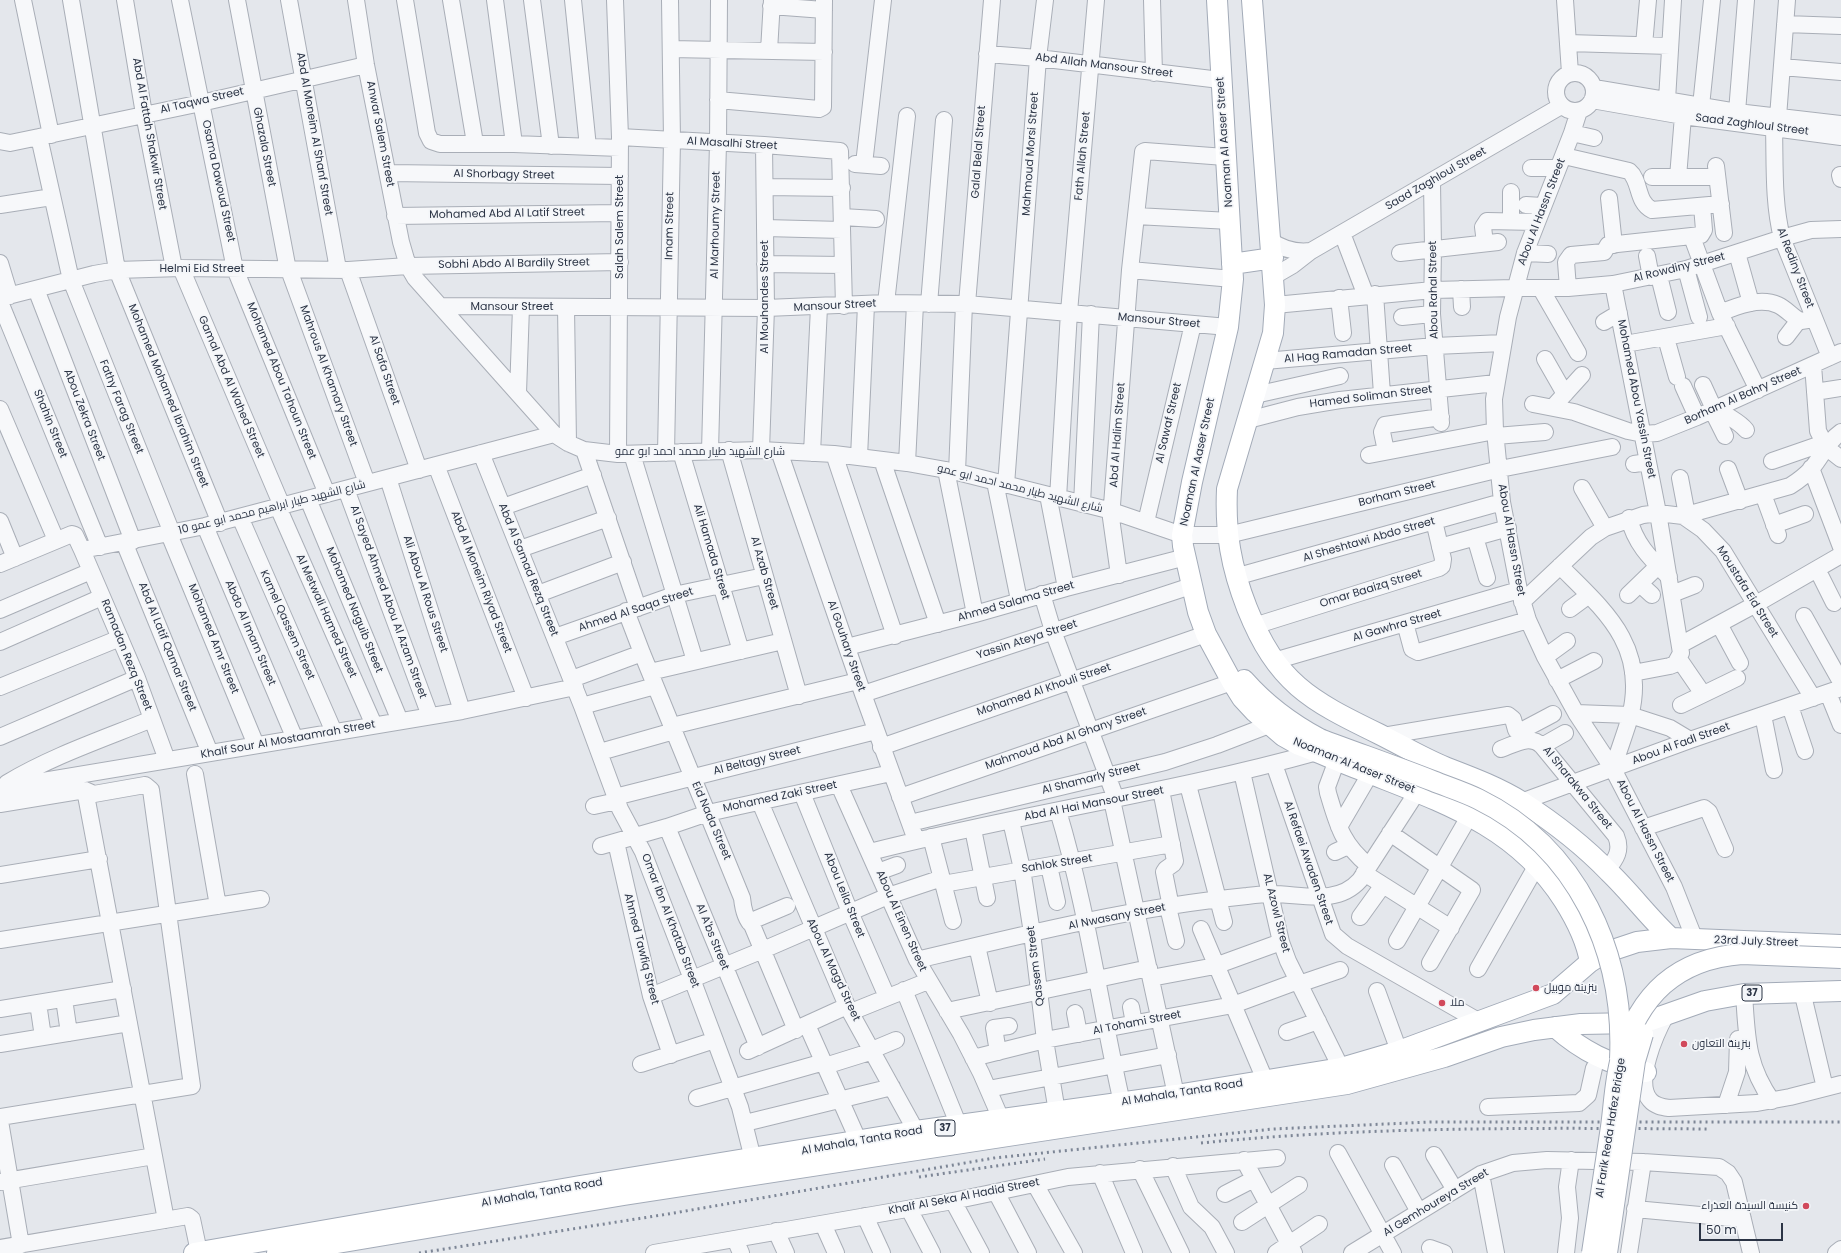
<!DOCTYPE html>
<html>
<head>
<meta charset="utf-8">
<style>
  body { margin:0 }
  #map { position:relative; width:1841px; height:1253px; overflow:hidden; background:#e4e7ec; font-family:Poppins,sans-serif }
  canvas { display:block }
  .scale { position:absolute; left:1699px; top:1223px; width:84px; height:18px; box-sizing:border-box; border:2px solid #2b3445; border-top:0; padding-left:5px; font-size:12px; line-height:14px; white-space:nowrap; color:#2b3445; -webkit-text-stroke:3px #f4f6f9; paint-order:stroke }
</style>
</head>
<body>
<div id="map">
<canvas width="1841" height="1253"></canvas>
<div class="scale">50 m</div>
</div>
<script>
const ctx = document.querySelector('canvas').getContext('2d');
ctx.lineJoin = 'round';
function trace(path, color, width, dash) { ctx.strokeStyle = color; ctx.lineWidth = width; ctx.lineCap = dash ? 'butt' : 'round'; ctx.setLineDash(dash || []); ctx.stroke(path); }
function write(font, color, halo, rows, align = 'center') {
  ctx.font = font + ' Poppins,Cairo,sans-serif'; ctx.lineWidth = 3.5; ctx.setLineDash([]); ctx.textBaseline = 'middle'; ctx.strokeStyle = halo; ctx.fillStyle = color; for (const [text, x, y, turn = 0] of rows) {
    ctx.save(); ctx.translate(x, y); ctx.rotate((+turn || 0) * Math.PI / 180); ctx.textAlign = isNaN(turn) ? turn : align; if (halo) ctx.strokeText(text, 0, 0); ctx.fillText(text, 0, 0); ctx.restore();
  }
}
const minor = new Path2D(`
  M 23,0 L 51,135
  M 71,0 L 117,270 L 220,523
  M 125,0 L 144,114 L 174,268
  M 180,0 L 235,269 L 327,494
  M 237,0 L 288,270
  M 289,0 L 338,269
  M 356,0 L 366,65 L 401,242 L 408,266 L 415,278 L 554,434 L 568,443 L 584,450 L 618,454 L 761,450 L 834,454 L 907,463 L 957,472 L 1112,511 L 1182,535 L 1228,535 L 1500,469 L 1612,447
  M 405,0 L 427,133 L 431,141 L 440,144 L 514,144 L 620,148
  M 451,0 L 475,143
  M 495,0 L 514,144
  M 532,0 L 551,146
  M 573,0 L 588,147
  M 615,0 L 620,137 L 618,454
  M 1152,0 L 1154,73
  M 1565,0 L 1570,73
  M 771,6 L 824,10
  M 1785,24 L 1841,26
  M 1568,43 L 1670,46
  M 1644,45 L 1648,0
  M 671,49 L 824,52
  M 769,51 L 772,0
  M 987,54 L 1038,58 L 1220,80
  M 1782,67 L 1841,72
  M1556 92a19 19 0 1 1 38 0a19 19 0 1 1-38 0Z
  M 1594,88 L 1737,112 L 1841,124
  M 718,100 L 819,109 L 823,107 L 824,0
  M 1592,100 L 1683,116 L 1841,137
  M 1667,100 L 1673,0
  M 1701,106 L 1712,0
  M 1579,111 L 1572,133 L 1525,253 L 1508,317 L 1494,399 L 1495,431 L 1502,502 L 1519,590 L 1528,620 L 1545,657 L 1576,713 L 1613,769 L 1674,887 L 1695,940
  M 1737,112 L 1746,0
  M 1778,117 L 1787,0
  M 1774,128 C 1775,165 1773,202 1782,238 L 1830,357
  M 1572,133 L 1594,138
  M 39,137 L 71,280 L 172,533
  M 620,137 L 764,145 L 840,151 L 844,306
  M 0,141 L 10,143 L 39,137 L 201,103 L 366,65
  M 1564,156 L 1629,171 C 1641,181 1636,202 1652,210 L 1721,204
  M 855,164 L 881,166
  M 864,164 L 883,0
  M 1716,166 L 1724,233
  M 1531,168 L 1558,168
  M 388,173 L 620,176
  M 1840,175 L 1841,179
  M 1652,177 L 1717,177
  M 1678,177 L 1683,116
  M 1432,182 L 1433,248 L 1432,314 L 1441,423
  M 765,187 L 842,188
  M 1511,192 L 1511,221
  M 1609,198 L 1614,245
  M 0,205 L 52,197
  M 1526,205 L 1542,206
  M 395,216 L 619,213
  M 1136,216 L 1230,221
  M 842,217 L 876,219
  M 765,228 L 842,230
  M 1342,233 L 1366,296
  M 1692,237 L 1720,313 L 1758,390
  M 1271,241 C 1284,250 1296,253 1311,251
  M 1485,243 L 1483,227 L 1487,221 L 1536,222
  M 1400,253 L 1498,242
  M 1525,253 L 1548,254
  M 1737,253 L 1751,303
  M 1647,256 L 1651,277
  M 0,263 L 10,296
  M 765,264 L 843,265
  M 181,268 L 282,506
  M 1686,269 L 1699,317
  M 289,270 L 367,483
  M 348,270 L 419,470
  M 1130,270 L 1233,279
  M 1274,276 L 1293,265 L 1311,251 L 1561,106
  M 1659,276 L 1668,312
  M 1613,284 L 1658,513 L 1681,653 L 1675,664 L 1670,666 L 1633,673
  M 1568,288 L 1566,262 L 1571,255 L 1604,252 L 1608,245 L 1701,235 L 1704,230 L 1702,206
  M 36,289 L 133,541
  M 1461,289 L 1462,307
  M 1541,289 L 1578,353
  M 1375,294 L 1382,394
  M 0,298 L 94,274 L 117,270 L 181,268 L 348,270 L 408,266 L 620,262
  M 1339,298 L 1343,333
  M 0,302 L 100,547
  M 886,303 L 907,116
  M 929,304 L 944,120
  M 967,304 L 992,0
  M 1275,305 L 1433,290 L 1514,288 L 1568,288 L 1613,284 L 1686,269 L 1782,238 L 1811,230 L 1841,229
  M 442,306 L 766,308 L 886,303 L 967,304 L 1228,327
  M 566,307 L 568,443
  M 1720,313 C 1737,306 1760,297 1778,305 C 1787,309 1793,318 1801,321 L 1814,319
  M 1402,317 L 1432,314
  M 1604,322 L 1619,313
  M 1786,337 L 1799,320
  M 1666,338 L 1677,377
  M 1625,344 L 1727,326
  M 1545,359 L 1565,394
  M 1265,361 L 1435,346 L 1503,343
  M 1813,365 L 1818,431 L 1827,448 L 1841,459
  M 1703,385 L 1714,409
  M 1683,386 L 1697,417
  M 1815,392 L 1841,388
  M 518,393 L 521,307
  M 1255,395 L 1340,376
  M 1533,404 L 1574,412 L 1628,431 L 1643,434 L 1657,433 L 1697,417 L 1841,352
  M 1553,407 L 1582,375
  M 1718,408 C 1726,417 1738,420 1746,430
  M 0,409 L 56,540
  M 1712,410 L 1725,436
  M 1248,420 L 1298,407 L 1340,400 L 1496,383
  M 1496,436 L 1545,432
  M 584,450 L 638,608
  M 729,450 L 799,696
  M 761,450 L 766,308 L 764,145
  M 710,451 L 718,143 L 719,0
  M 779,451 L 863,694 L 916,840
  M 1386,451 L 1382,432 L 1385,425 L 1441,417
  M 681,452 L 741,651
  M 481,453 L 582,706 L 620,809 L 643,852 L 692,979 L 740,1107 L 753,1159
  M 666,453 L 672,140 L 670,0
  M 812,453 L 819,307
  M 632,454 L 695,661
  M 834,454 L 895,636
  M 1369,455 L 1495,431
  M 859,457 L 866,305
  M 882,460 L 938,624
  M 1772,461 L 1824,443
  M 907,463 L 915,304
  M 1634,464 L 1648,462
  M 436,465 L 526,698
  M 1811,468 L 1841,547
  M 1728,469 L 1740,501
  M 946,470 L 975,614
  M 957,472 L 964,304
  M 388,478 L 462,711
  M 1680,478 L 1687,515
  M 995,482 L 1019,600
  M 1006,485 L 1038,58 L 1045,0
  M 1582,488 L 1605,528
  M 346,489 L 430,716
  M 1763,494 L 1778,535
  M 1048,495 L 1066,588
  M 1058,498 L 1069,312 L 1096,0
  M 308,499 L 400,721
  M 1082,504 L 1091,314
  M 278,507 L 374,725
  M 503,507 L 593,475
  M 1683,516 L 1790,486 C 1798,481 1805,476 1812,468 C 1822,456 1828,441 1841,432
  M 240,517 L 334,732
  M 1629,518 C 1635,544 1651,559 1669,577
  M 0,521 L 15,558
  M 1146,522 L 1193,324
  M 1774,525 L 1805,514
  M 205,526 L 295,739
  M 169,534 L 256,745
  M 1475,537 L 1487,578
  M 124,542 L 210,753
  M 1440,547 L 1508,528
  M 520,549 L 608,518
  M 82,550 L 137,678 L 167,760
  M 0,564 L 72,534 L 75,535 L 82,550 L 205,526 L 554,434
  M 1560,566 C 1605,611 1648,646 1630,717 C 1625,734 1618,752 1613,769
  M 1817,569 L 1834,603
  M 1119,575 L 1111,518 L 1130,270 L 1143,152 L 1145,151 L 1225,157
  M 1235,577 L 1502,502
  M 1640,584 L 1652,595
  M 538,594 L 623,562
  M 1042,594 L 1053,631 L 1116,799
  M 1672,594 L 1695,585
  M 1628,595 L 1658,566
  M 1522,602 L 1591,537 L 1605,528 L 1643,515 L 1658,513 L 1683,516 L 1703,530 L 1723,551 L 1813,698
  M 1570,609 L 1589,595
  M 0,610 L 91,571
  M 626,611 L 642,653 L 742,898 C 743,908 745,919 752,925 L 796,1030
  M 1804,616 L 1841,682
  M 1405,623 L 1412,649 L 1418,652 L 1528,620
  M 1719,624 L 1740,663
  M 1254,626 L 1439,568 L 1442,566 L 1443,559 L 1434,521
  M 555,637 L 674,595 L 764,576
  M 0,642 L 102,597
  M 1680,645 L 1756,604 L 1841,555
  M 847,647 L 975,614 L 1066,588 L 1186,557
  M 1545,657 L 1567,641
  M 1679,659 L 1703,694
  M 1274,661 L 1519,590
  M 650,672 L 783,641
  M 572,679 L 642,653
  M 1557,680 L 1594,661
  M 0,687 L 120,638
  M 1828,693 L 1841,725
  M 863,694 L 1191,586
  M 1681,705 L 1737,678
  M 582,706 L 655,686
  M 1790,706 L 1805,751
  M 1576,713 L 1630,715 L 1670,728 L 1690,740
  M 1763,715 L 1774,770
  M 672,726 L 858,681
  M 1383,736 L 1508,715 L 1513,719 L 1516,730 L 1519,732 L 1553,714
  M 0,737 L 137,678
  M 1542,746 L 1565,733
  M 881,747 L 1206,634
  M 1501,749 C 1515,744 1530,734 1542,746 L 1616,836 C 1622,850 1616,859 1607,870
  M 600,752 L 674,731
  M 1337,760 L 1327,787 L 1328,793 C 1338,826 1342,844 1369,866
  M 1274,764 L 1333,934 L 1347,946 L 1480,1022
  M 1242,772 L 1281,942 L 1288,961 L 1341,1068
  M 195,774 L 218,906
  M 7,783 C 52,756 103,739 152,719
  M 839,785 L 917,960 L 961,1034 L 981,1073 L 1001,1119
  M 1188,785 L 1224,922
  M 0,788 L 462,711 L 575,687
  M 85,790 L 166,1220
  M 1161,790 L 1175,861 L 1173,864 L 1166,869 L 1164,872 L 1171,907
  M 802,793 L 850,912 L 887,997
  M 615,797 L 876,731
  M 900,797 L 1232,682
  M 1112,800 L 1176,1095
  M 760,802 L 847,1006 L 916,1131
  M 1521,802 L 1690,740 L 1841,688
  M 0,804 L 85,790 L 94,794 L 145,785 L 151,790 L 192,1086 L 0,1117
  M 594,806 L 617,801
  M 1058,811 C 1087,907 1100,1006 1122,1103
  M 1011,821 L 1022,869 L 1032,933 L 1045,1040 L 1057,1112
  M 910,823 L 1165,762 L 1217,745 L 1269,725
  M 667,827 L 758,1047
  M 1339,827 L 1370,774
  M 1643,828 L 1704,808 L 1709,812 L 1725,849
  M 973,829 L 987,898
  M 1390,833 L 1472,890 L 1430,963
  M 931,837 L 953,921
  M 616,842 L 651,996 L 671,1055
  M 601,846 L 667,827 L 708,813 L 891,773
  M 870,852 C 1018,814 1170,793 1317,752
  M 1335,852 L 1348,846
  M 1049,866 L 1057,902
  M 878,872 L 897,865
  M 1364,873 L 1451,928
  M 0,875 L 99,859
  M 943,884 L 1172,844
  M 1168,907 L 1176,941
  M 1360,917 L 1383,885
  M 749,922 L 787,906
  M 1201,929 L 1265,1080
  M 0,940 L 261,899
  M 1397,941 L 1470,815
  M 977,946 L 990,1003
  M 917,960 C 1025,934 1135,907 1247,896 C 1255,895 1263,894 1271,894 C 1302,894 1337,906 1360,880 L 1417,792
  M 1478,969 L 1537,865
  M 1151,978 L 1215,966 L 1281,942
  M 1299,984 L 1340,970
  M 904,990 L 959,1126
  M 1377,991 L 1399,1051
  M 1802,991 L 1825,1088
  M 1744,994 C 1747,1036 1746,1064 1772,1101
  M 651,996 L 763,950 L 888,896 L 942,878
  M 64,999 L 69,1033
  M 38,1003 L 43,1037
  M 1131,1007 L 1134,1023
  M 0,1009 L 123,989
  M 947,1011 L 1149,968
  M 851,1012 L 928,981
  M 1075,1013 L 1079,1034
  M 1666,1015 C 1656,1033 1634,1082 1650,1100 C 1655,1106 1662,1107 1669,1108 L 1757,1103 L 1790,1097 L 1841,1084
  M 807,1025 L 859,1142
  M 1287,1032 L 1318,1021
  M 0,1044 L 129,1023
  M 872,1050 L 896,1040
  M 748,1051 L 847,1006
  M 998,1052 L 994,1028 L 1009,1026
  M 973,1058 L 1045,1040 L 1233,1005 L 1298,981
  M 641,1064 L 715,1040
  M 825,1066 L 873,1051
  M 988,1089 L 1168,1055
  M 697,1098 L 824,1062
  M 1726,1105 L 1737,1072 L 1738,1039
  M 1488,1107 L 1579,1103 L 1588,1095 L 1594,1068
  M 0,1121 L 21,1245
  M 745,1123 L 892,1087
  M 1338,1153 L 1393,1253
  M 1434,1155 L 1455,1190
  M 1244,1160 L 1294,1253
  M 1393,1165 L 1419,1212
  M 1173,1166 L 1191,1207 L 1212,1227 L 1226,1253
  M 1140,1169 L 1181,1253
  M 1100,1173 L 1134,1253
  M 1481,1174 L 1496,1253
  M 0,1182 L 154,1156
  M 1035,1184 L 1074,1253
  M 996,1192 L 1028,1253
  M 1225,1194 L 1254,1179
  M 953,1201 L 981,1253
  M 909,1209 L 932,1253
  M 1635,1209 L 1743,1219
  M 865,1216 L 882,1253
  M 1242,1222 L 1299,1185
  M 823,1224 L 836,1253
  M 776,1231 L 786,1253
  M 735,1239 L 741,1253
  M 0,1248 L 188,1216 L 192,1219 L 199,1252
  M 1430,1248 L 1444,1253
  M 654,1253 L 953,1201 L 1068,1177 L 1277,1158
  M 1276,1253 L 1319,1224
  M 1352,1253 L 1481,1174 L 1513,1163 L 1547,1160 L 1643,1162 L 1719,1167 L 1728,1173 L 1734,1182 L 1751,1253
  M 1566,1253 L 1570,1218 L 1567,1187 L 1571,1160
  M 1629,1253 L 1643,1162
  M 1836,1253 L 1841,1249`);
const major = new Path2D(`
  M 1217,0 L 1233,279 L 1228,327 L 1192,482 L 1182,535 L 1183,546 L 1198,612 L 1206,634 L 1232,682 L 1242,698 L 1255,712 L 1283,736 L 1299,745 C 1320,753 1340,762 1361,770 C 1441,802 1516,825 1564,901 C 1576,920 1586,939 1590,962
  M 1252,0 L 1275,305 L 1273,333 L 1227,489 C 1225,533 1231,567 1247,608 C 1277,683 1309,700 1379,734 C 1401,745 1423,758 1445,767 C 1471,777 1498,787 1522,802 C 1553,822 1584,846 1609,872 C 1631,893 1649,918 1671,938
  M 1232,264 L 1273,258
  M 1244,680 C 1266,705 1290,723 1320,739
  M 1555,1027 C 1582,1051 1610,1065 1646,1072
  M 194,1253 L 580,1186 L 916,1131 L 1176,1095 L 1341,1068 L 1399,1051 L 1553,994 L 1590,962 L 1604,953 L 1637,942 L 1671,938 L 1841,945
  M 277,1253 L 624,1195 L 1347,1084 L 1444,1057 L 1501,1037 L 1534,1030 L 1581,1024 L 1636,1023 L 1651,1020 L 1705,1001 L 1744,994 L 1841,991`);
trace(minor, '#a9aeb7', 18);
trace(major, '#a3abb8', 22);
trace(minor, '#f7f8fa', 16);
trace(major, '#fff', 20);
trace(new Path2D(`
  M 1201,1143 C 1370,1126 1540,1128 1710,1129
  M 919,1177 L 1045,1159
  M 419,1253 L 668,1214 L 994,1158 L 1273,1129 L 1431,1122 L 1841,1122`), '#7d8696', 3, [2, 4]);
const majorBridge = new Path2D(`
  M 1320,739 C 1357,753 1395,766 1433,781 C 1448,787 1464,792 1478,799 C 1578,848 1625,952 1620,1059
  M 1592,1253 C 1598,1211 1605,1169 1611,1127 C 1614,1105 1615,1080 1621,1058 C 1638,996 1676,959 1742,954 L 1841,958
  M 1607,1253 L 1635,1061 L 1643,1034`);
trace(majorBridge, '#a3abb8', 22, []);
trace(majorBridge, '#fff', 20);
for (const [x, y, r, color] of [
  [1536,988,4,"#d1495b"],
  [1442,1003,4,"#d1495b"],
  [1684,1044,4,"#d1495b"],
  [1806,1206,4,"#d1495b"]
]) { const dot = new Path2D(); dot.arc(x, y, r, 0, 2 * Math.PI); ctx.fillStyle = color; ctx.fill(dot); trace(dot, '#f4f6f9', 1.5); }
for (const [x, y, w] of [
  [1752,993,20],
  [945,1128,20]
]) { const box = new Path2D(); box.roundRect(x - w / 2, y - 8, w, 16, 3); ctx.fillStyle = '#f4f6f9'; ctx.fill(box); trace(box, '#2b3445', 1); }
write('bold 10px', '#2b3445', null, [
  ["37",1752,993],
  ["37",945,1128]
]);
write('11px', '#2b3445', '#f4f6f9', [
  ["Abd Allah Mansour Street",1104,66,7],
  ["Al Taqwa Street",202,101,-13],
  ["Saad Zaghloul Street",1752,125,7],
  ["Abd Al Fattah Shakwir Street",149,134,80],
  ["Abd Al Moneim Al Shanf Street",314,134,80],
  ["Anwar Salem Street",380,134,79],
  ["Noaman Al Aaser Street",1225,142,-94],
  ["Al Masalhi Street",732,144,3],
  ["Ghazala Street",264,147,79],
  ["Galal Belal Street",979,152,-86],
  ["Mahmoud Morsi Street",1031,154,-86],
  ["Fath Allah Street",1083,156,-85],
  ["Al Shorbagy Street",504,175,1],
  ["Saad Zaghloul Street",1436,179,-30],
  ["Osama Dawoud Street",218,181,78],
  ["Abou Al Hassn Street",1542,212,-69],
  ["Mohamed Abd Al Latif Street",507,214,-1],
  ["Al Marhoumy Street",716,225,-89],
  ["Imam Street",670,226,-89],
  ["Salah Salem Street",620,227,-90],
  ["Sobhi Abdo Al Bardily Street",514,264,-1],
  ["Al Rowdiny Street",1679,268,-14],
  ["Al Rediny Street",1795,268,69],
  ["Helmi Eid Street",202,269],
  ["Abou Rahal Street",1434,290,-91],
  ["Al Mouhandes Street",765,297,-90],
  ["Mansour Street",835,306,-3],
  ["Mansour Street",512,307],
  ["Mansour Street",1159,321,5],
  ["Al Hag Ramadan Street",1348,354,-5],
  ["Al Safa Street",384,370,71],
  ["Mahrous Al Khamary Street",328,376,70],
  ["Mohamed Abou Tahoun Street",281,381,68],
  ["Gamal Abd Al Wahed Street",231,387,67],
  ["Mohamed Mohamed Ibrahim Street",168,396,68],
  ["Borham Al Bahry Street",1743,396,-24],
  ["Hamed Soliman Street",1371,397,-7],
  ["Mohamed Abou Yassin Street",1636,399,79],
  ["Fathy Farag Street",121,407,68],
  ["Abou Zekra Street",84,415,69],
  ["Al Sawaf Street",1169,423,-77],
  ["Shahin Street",50,424,68],
  ["Abd Al Halim Street",1118,435,-86],
  ["شارع الشهيد طيار محمد احمد ابو عمو",700,452],
  ["Noaman Al Aaser Street",1198,462,-78],
  ["شارع الشهيد طيار محمد احمد ابو عمو",1020,489,14],
  ["Borham Street",1397,494,-14],
  ["شارع الشهيد طيار ابراهيم محمد ابو عمو 10",272,508,-14],
  ["Al Sheshtawi Abdo Street",1369,540,-16],
  ["Abou Al Hassn Street",1511,540,80],
  ["Ali Hamada Street",711,552,73],
  ["Abd Al Samad Rezq Street",528,570,68],
  ["Al Azab Street",764,573,74],
  ["Abd Al Moneim Riyad Street",481,582,69],
  ["Omar Baaizq Street",1371,589,-17],
  ["Moustafa Eid Street",1747,592,58],
  ["Ali Abou Al Rous Street",425,594,72],
  ["Al Sayed Ahmed Abou Al Azam Street",388,602,70],
  ["Ahmed Salama Street",1016,602,-16],
  ["Mohamed Naguib Street",354,610,68],
  ["Ahmed Al Saqa Street",636,610,-18],
  ["Al Metwali Hamed Street",326,616,66],
  ["Kamel Qassem Street",287,625,66],
  ["Al Gawhra Street",1397,626,-16],
  ["Abdo Al Imam Street",250,633,67],
  ["Mohamed Amr Street",213,639,68],
  ["Yassin Ateya Street",1027,640,-18],
  ["Al Gouhary Street",846,646,71],
  ["Abd Al Latif Qamar Street",167,647,68],
  ["Ramadan Rezq Street",126,655,68],
  ["Mohamed Al Khouli Street",1044,690,-19],
  ["Mahmoud Abd Al Ghany Street",1066,739,-19],
  ["Khalf Sour Al Mostaamrah Street",288,740,-10],
  ["Abou Al Fadl Street",1681,744,-20],
  ["Al Beltagy Street",757,761,-14],
  ["Noaman Al Aaser Street",1354,766,22],
  ["Al Shamarly Street",1091,779,-14],
  ["Al Sharakwa Street",1577,788,51],
  ["Mohamed Zaki Street",780,797,-12],
  ["Abd Al Hai Mansour Street",1094,804,-11],
  ["Eid Nada Street",711,821,67],
  ["Abou Al Hassn Street",1645,831,63],
  ["Al Refaei Awaden Street",1308,863,71],
  ["Sahlok Street",1057,864,-9],
  ["Abou Leila Street",844,895,68],
  ["AL Azowl Street",1276,913,76],
  ["Al Nwasany Street",1117,917,-11],
  ["Omar Ibn Al Khatab Street",670,921,69],
  ["Abou Al Einen Street",901,921,66],
  ["Al A'bs Street",712,937,68],
  ["23rd July Street",1756,942,2],
  ["Ahmed Tawfiq Street",641,949,76],
  ["Qassem Street",1036,966,-97],
  ["Abou Al Magd Street",833,970,65],
  ["Al Tohami Street",1137,1023,-11],
  ["Al Mahala, Tanta Road",1182,1093,-9],
  ["Al Farik Reda Hafez Bridge",1611,1128,-81],
  ["Al Mahala, Tanta Road",862,1141,-10],
  ["Al Mahala, Tanta Road",542,1193,-10],
  ["Khalf Al Seka Al Hadid Street",964,1197,-11],
  ["Al Gemhoureya Street",1436,1203,-31]
]);
write('11px', '#2b3445', '#f4f6f9', [
  ["بنزينة موبيل",1544,988],
  ["ملا",1450,1003],
  ["بنزينة التعاون",1692,1044],
  ["كنيسة السيدة العذراء",1798,1206,"right"]
], 'left');
</script>
</body>
</html>
